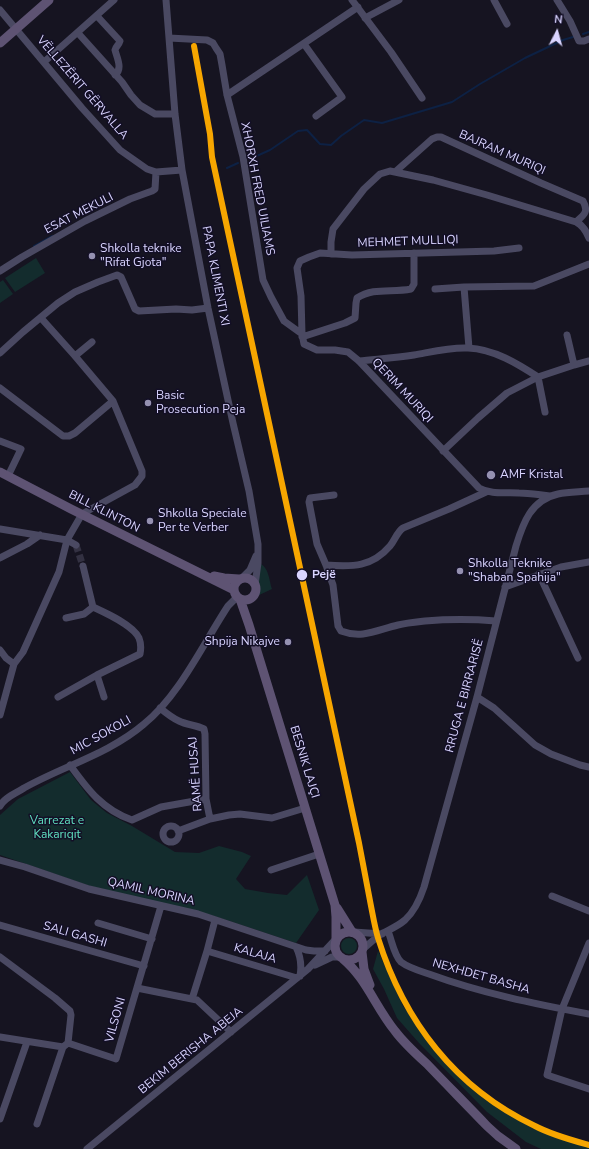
<!DOCTYPE html>
<html>
<head>
<meta charset="utf-8">
<style>
  body { margin:0 }
  #map { position:relative; width:589px; height:1149px; overflow:hidden; background:#161421; font-family:"Nunito Sans",sans-serif }
  canvas { display:block }
  .north { position:absolute; left:537px; top:12px; width:40px; height:40px; -webkit-text-stroke:3px #130f26; paint-order:stroke; rotate:6deg; font-size:11px; font-weight:700; line-height:16px; text-align:center; color:#d9d4ff }
  .north::after { content:''; display:block; margin:auto; width:14px; height:18px; background:#d9d4ff; clip-path:polygon(50% 0,100% 100%,50% 72%,0 100%) }
</style>
</head>
<body>
<div id="map">
<canvas width="589" height="1149"></canvas>
<div class="north">N</div>
</div>
<script>
const ctx = document.querySelector('canvas').getContext('2d');
ctx.lineJoin = 'round';
function fillPath(path, color) { ctx.fillStyle = color; ctx.fill(path, 'evenodd'); }
function trace(path, color, width, dash) { ctx.strokeStyle = color; ctx.lineWidth = width; ctx.lineCap = dash ? 'butt' : 'round'; ctx.setLineDash(dash || []); ctx.stroke(path); }
function write(font, color, halo, rows, align = 'center') {
  ctx.font = font + ' "Nunito Sans",sans-serif'; ctx.lineWidth = 3; ctx.setLineDash([]); ctx.textBaseline = 'middle'; ctx.strokeStyle = halo; ctx.fillStyle = color; for (const [text, x, y, turn = 0] of rows) {
    ctx.save(); ctx.translate(x, y); ctx.rotate((+turn || 0) * Math.PI / 180); ctx.textAlign = isNaN(turn) ? turn : align; if (halo) ctx.strokeText(text, 0, 0); ctx.fillText(text, 0, 0); ctx.restore();
  }
}
fillPath(new Path2D(`
  M 36,258 L 45,273 L 15,292 L 5,278 Z
  M 3,280 L 13,294 L 0,303 L 0,282 Z
  M 259,563 C 269,567 269,580 272,589 L 257,596 Z
  M 70,772 L 91,800 L 107,813 L 132,826 L 175,852 L 199,853 L 219,846 L 242,852 L 251,856 L 236,879 L 245,889 L 268,893 L 287,895 L 307,875 L 319,910 L 296,943 L 211,915 L 90,886 L 0,855 L 0,815 L 18,799 Z
  M341 946a8 8 0 1 1 16 0a8 8 0 1 1-16 0Z
  M 378,951 L 403,1006 L 434,1050 L 456,1074 L 496,1107 L 532,1128 L 589,1147 L 589,1149 L 541,1149 L 526,1142 L 487,1112 L 419,1043 L 397,1018 L 384,989 L 373,969 Z`), '#132c2d');
trace(new Path2D(`
  M 583,34 L 589,32
  M 250,159 L 270,150 L 298,131 L 307,130 L 320,144 L 331,145 L 341,136 L 364,120 L 382,123 L 452,102 L 480,84 L 525,58 L 563,40 L 573,37
  M 227,168 L 238,163
  M 34,246 L 52,236`), '#0d2144', 2);
trace(new Path2D(`
  M 76,545 L 83,566`), '#333142', 7, [7, 3.5]);
trace(new Path2D(`
  M 166,0 L 175,114 L 182,170 L 208,308 L 233,423 L 249,491 L 258,544 L 258,563 L 255,585
  M 352,0 L 391,52 L 422,98
  M 494,0 L 507,24
  M 557,0 L 570,21 L 579,41 L 584,41 L 589,39
  M 0,10 L 82,108 L 120,150 L 147,169 L 156,172 L 182,170
  M 97,16 L 120,41 C 119,45 116,46 115,50 C 117,58 123,69 115,75
  M 365,18 L 399,0
  M 78,33 L 122,82 L 131,95 L 140,105 L 155,114 L 175,114
  M 169,38 L 207,40 L 213,43 L 216,48 L 220,54 L 222,65 L 227,95 L 243,157 L 263,280 L 271,297 L 284,321 L 302,334
  M 304,44 L 342,97 L 316,116
  M 44,62 L 114,0
  M 227,95 L 358,7
  M 395,172 L 432,139 L 437,137 L 441,137 L 541,183 L 583,201 C 589,212 584,215 576,222
  M 519,248 L 494,251 L 352,255 L 320,253 L 309,257 L 300,261 L 297,268 L 301,296 L 302,334 L 304,344 L 317,350 L 335,350 L 348,352 L 359,361 L 479,488 C 492,495 504,492 519,493 C 529,493 540,495 550,496
  M 331,254 L 331,242 L 333,229 L 364,189 L 380,174 L 390,171 L 433,180 L 487,195 L 576,222 C 583,225 586,231 589,238
  M 0,271 L 22,257 L 85,221 L 130,199 L 152,191 L 155,189 L 156,172
  M 464,287 L 534,286 L 589,264
  M 435,289 L 464,287 L 469,348
  M 567,335 L 574,365
  M 302,337 L 345,323 L 355,318 L 356,303 L 357,298 C 374,287 392,293 411,289 L 414,284 L 414,253
  M 0,353 L 23,332 L 58,303 L 75,292 L 98,282 L 117,275 L 121,277 L 135,309 L 139,311 L 176,309 L 192,310 L 208,308
  M 75,356 L 92,342
  M 359,361 C 377,359 395,358 414,355 C 431,352 450,347 468,348 C 494,349 518,364 538,377 L 545,412
  M 0,388 L 63,436 L 69,436 L 75,433 L 113,401
  M 0,441 L 21,449 L 8,476
  M 443,451 L 478,418 L 507,393 L 538,377 L 574,365 L 589,361
  M 334,495 L 310,498 L 309,502 L 317,544 L 326,565 L 328,571 L 333,585 L 338,626 L 341,631 C 362,639 377,630 398,625 C 406,623 416,622 425,621 C 449,619 472,619 496,621
  M 0,529 L 67,540 L 76,545
  M 0,558 L 27,544 L 40,535
  M 326,565 C 353,567 372,567 390,546 C 395,540 397,532 403,528 L 449,509 L 486,492
  M 83,566 L 93,607
  M 539,574 L 578,658
  M 242,578 L 250,570 L 256,556
  M 505,587 L 561,567 L 589,562
  M 66,618 L 84,614 L 93,607
  M 0,650 L 6,658 L 14,664
  M 97,675 L 104,697
  M 58,697 L 97,675 L 140,654 C 141,649 141,643 139,638 C 133,625 106,613 93,607
  M 477,697 L 494,708 L 535,745 L 551,754 L 580,765 L 589,767
  M 160,708 C 166,713 172,718 179,721 C 187,725 196,725 204,729 L 205,734 L 206,799 L 210,819
  M 0,715 L 14,664 L 23,652 L 59,572 L 67,540 L 82,514 L 135,485 L 142,476 L 142,471 L 113,401 L 75,356 L 41,318
  M 70,765 C 88,790 103,810 132,820 L 161,807 L 206,799
  M 0,806 C 5,797 15,794 24,788 C 63,766 109,754 144,724 C 179,696 203,644 228,606 L 234,600 L 238,598
  M163 834a8 8 0 1 1 16 0a8 8 0 1 1-16 0Z
  M 178,831 L 210,819 L 229,815 L 240,814 L 272,818 L 305,808
  M 0,860 L 25,867 L 89,889 L 198,914 L 306,950 L 314,951 L 325,951
  M 271,870 L 319,854
  M 552,896 L 589,911
  M 98,923 L 152,939
  M 0,925 L 144,966
  M 388,931 C 392,941 394,955 401,962 C 409,968 420,971 429,974 C 481,993 535,1004 589,1014
  M 354,932 L 382,934
  M 589,943 L 562,1009 L 547,1075 L 589,1089
  M 296,947 C 301,957 302,965 300,976
  M 363,949 C 369,944 376,937 383,933 C 391,929 398,926 405,920 C 415,911 420,899 424,887 L 477,697 L 516,546 C 523,523 531,500 558,494 C 568,492 579,492 589,491
  M 207,951 L 297,978
  M 0,957 L 55,998 L 70,1011 L 71,1015 L 68,1043 L 63,1047 L 37,1124
  M 315,965 L 332,957 L 340,957
  M 137,988 L 192,999 L 207,951 L 215,920
  M 192,999 L 197,1000 L 231,1032
  M 0,1037 L 63,1047
  M 68,1043 L 116,1059 L 161,906
  M 0,1119 L 27,1042
  M 87,1149 L 308,969 L 335,940`), '#4a4962', 7);
trace(new Path2D(`
  M 0,43 L 49,0
  M 0,472 L 71,509 L 234,590
  M 214,576 L 224,578 L 239,579
  M234 589a11 11 0 1 1 22 0a11 11 0 1 1-22 0Z
  M 240,599 L 249,625 L 335,905 L 336,917 L 336,939
  M 337,908 L 352,932
  M335 946a14 14 0 1 1 28 0a14 14 0 1 1-28 0Z
  M 362,952 L 364,969 L 370,985
  M 343,959 C 366,978 376,1008 395,1031 C 404,1043 416,1054 427,1064 C 447,1085 467,1105 487,1126 L 498,1136 L 516,1149`), '#5e5373', 9);
trace(new Path2D(`
  M 194,46 L 210,134 L 212,157 L 359,843 C 363,864 367,885 371,906 C 373,916 375,928 378,938 C 404,1021 455,1088 535,1126 C 552,1135 571,1140 589,1145`), '#f7a600', 6);
for (const [x, y, r, color] of [
  [92,256,4,"#9591b1"],
  [148,403,4,"#9591b1"],
  [491,475,5,"#9591b1"],
  [150,521,4,"#9591b1"],
  [460,571,4,"#9591b1"],
  [302,575,6,"#d9d4ff"],
  [288,642,4,"#9591b1"]
]) { const dot = new Path2D(); dot.arc(x, y, r, 0, 2 * Math.PI); ctx.fillStyle = color; ctx.fill(dot); trace(dot, '#130f26', 1.5); }
write('12px', '#d9d4ff', '#130f26', [
  ["VËLLEZËRIT GËRVALLA",82,88,49],
  ["BAJRAM MURIQI",502,153,24],
  ["XHORXH FRED UILIAMS",257,189,79],
  ["ESAT MEKULI",79,214,-27],
  ["MEHMET MULLIQI",408,242,-2],
  ["PAPA KLIMENTI XI",215,276,79],
  ["QERIM MURIQI",402,391,47],
  ["BILL KLINTON",104,512,27],
  ["RRUGA E BIRRARISË",465,696,-75],
  ["MIC SOKOLI",101,736,-29],
  ["BESNIK LAJÇI",304,762,73],
  ["RAMË HUSAJ",196,774,-94],
  ["QAMIL MORINA",151,892,13],
  ["SALI GASHI",75,935,16],
  ["KALAJA",255,954,16],
  ["NEXHDET BASHA",481,977,16],
  ["VILSONI",116,1020,-74],
  ["BEKIM BERISHA ABEJA",191,1051,-39]
]);
write('12px', '#d9d4ff', '#130f26', [
  ["Shkolla teknike",100,249],
  ["\"Rifat Gjota\"",100,263],
  ["Basic",156,396],
  ["Prosecution Peja",156,410],
  ["AMF Kristal",500,475],
  ["Shkolla Speciale",158,514],
  ["Per te Verber",158,528],
  ["Shkolla Teknike",468,564],
  ["\"Shaban Spahija\"",468,578],
  ["Shpija Nikajve",280,642,"right"]
], 'left');
write('bold 12px', '#d9d4ff', '#130f26', [
  ["Pejë",312,575]
], 'left');
write('12px', '#5fe0c0', '#130f26', [
  ["Varrezat e",57,821],
  ["Kakariqit",57,835]
]);
</script>
</body>
</html>
